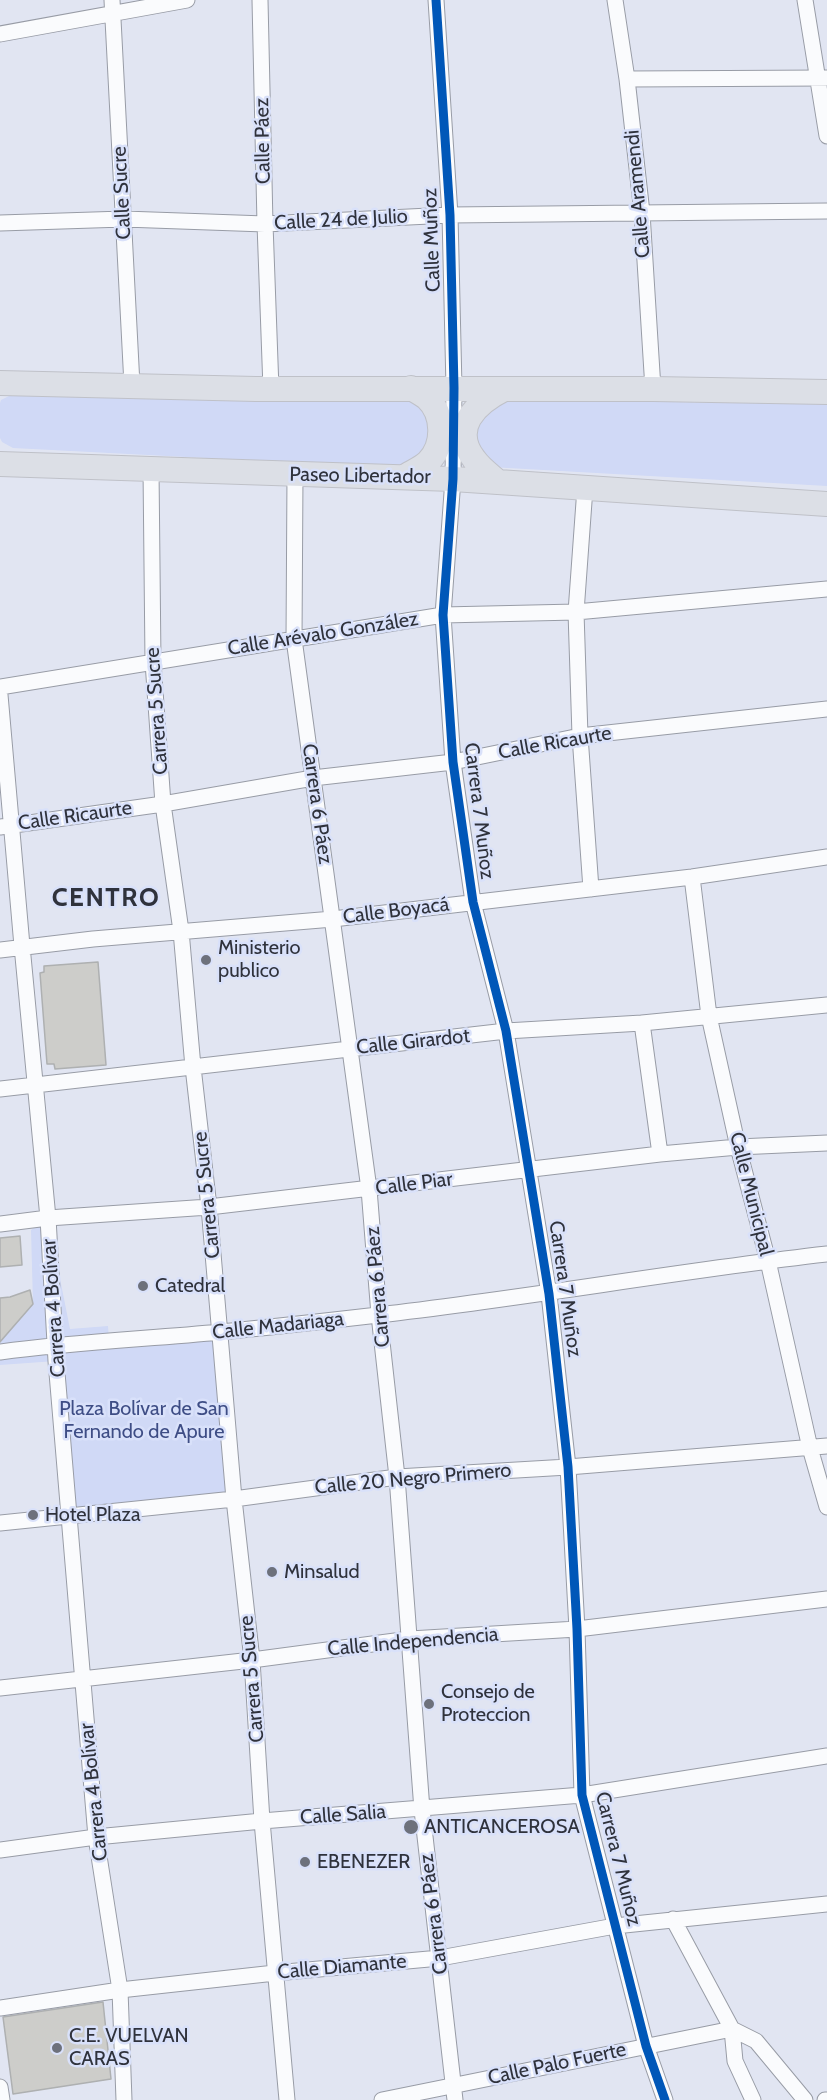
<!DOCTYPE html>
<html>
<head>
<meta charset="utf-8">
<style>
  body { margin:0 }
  canvas { display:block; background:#e1e5f2 }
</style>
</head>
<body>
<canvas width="827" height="2100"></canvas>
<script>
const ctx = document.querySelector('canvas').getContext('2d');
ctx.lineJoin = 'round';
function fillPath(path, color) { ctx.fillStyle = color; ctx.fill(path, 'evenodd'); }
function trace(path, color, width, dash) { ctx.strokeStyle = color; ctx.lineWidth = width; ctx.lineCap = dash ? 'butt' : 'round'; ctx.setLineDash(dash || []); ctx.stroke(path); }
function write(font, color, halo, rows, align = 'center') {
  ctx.font = font + ' Cabin,sans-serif'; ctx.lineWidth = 5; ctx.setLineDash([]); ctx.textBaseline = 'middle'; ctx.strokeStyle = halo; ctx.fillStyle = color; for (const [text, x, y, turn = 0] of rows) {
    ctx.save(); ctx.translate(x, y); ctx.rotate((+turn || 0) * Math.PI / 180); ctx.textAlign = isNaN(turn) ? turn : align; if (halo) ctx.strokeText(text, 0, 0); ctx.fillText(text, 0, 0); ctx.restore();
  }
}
fillPath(new Path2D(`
  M 17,392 L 415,397 L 426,404 L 434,445 L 399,468 L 13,448 L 2,442 L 0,438 L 0,403 L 1,400 Z
  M 515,400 L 827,404 L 827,486 L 490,467 L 471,436 L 493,404 Z
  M 48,1218 L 70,1329 L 108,1326 L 109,1339 L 220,1332 L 234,1499 L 70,1516 L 56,1361 L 0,1365 L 0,1342 L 33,1304 L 31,1230 Z`), '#d0d9f6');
const building = new Path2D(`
  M 98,962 L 106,1065 L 55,1069 L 54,1064 L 47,1064 L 40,973 L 44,972 L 44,966 Z
  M 20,1236 L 22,1265 L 0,1267 L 0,1238 Z
  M 30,1290 L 33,1304 L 0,1342 L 0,1298 L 10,1297 Z
  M 103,2002 L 111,2079 L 13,2094 L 3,2017 Z`);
fillPath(building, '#cdcdca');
trace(building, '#aeb0b1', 1.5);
const minor = new Path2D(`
  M 112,0 L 132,385
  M 260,0 L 265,224 L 271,389
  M 436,0 L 450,215 L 454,388 L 453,479 L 443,615 L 453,762 L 473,902 L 506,1031 L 549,1294 L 568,1467 L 577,1629 L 582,1795 L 646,2046 L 665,2100
  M 615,0 L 627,79 L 642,213 L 653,389
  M 805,0 L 827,136
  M 0,34 L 187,0
  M 627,79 L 827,78
  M 0,223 L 124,219 L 265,224 L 450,215 L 827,211
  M 151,469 L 153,662 L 163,804 L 181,931 L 193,1067 L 209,1207 L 234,1499 L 252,1660 L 262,1821 L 287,2100
  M 295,475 L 294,639 L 369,1189 L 379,1315 L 397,1477 L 422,1810 L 455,2100
  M 585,488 L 576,612 L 580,736 L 591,889
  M 0,687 L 443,615 L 576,612 L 827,589
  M 0,695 L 22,946 L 48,1218 L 56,1361 L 96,1837 L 120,1990 L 124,2100
  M 0,827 L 163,804 L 313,778 L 453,762 L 580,736 L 827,709
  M 692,877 L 709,1016 L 738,1147 L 768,1261 L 810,1448 L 827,1507
  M 0,950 L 93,939 L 333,919 L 692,877 L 827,857
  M 642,1023 L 660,1154
  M 0,1089 L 506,1031 L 642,1023 L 827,1005
  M 0,1224 L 48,1218 L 209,1207 L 660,1154 L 738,1147 L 827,1143
  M 0,1352 C 74,1342 147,1339 221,1332 C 273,1327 326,1321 378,1315 C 528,1298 677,1271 827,1254
  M 0,1523 L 234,1499 L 397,1477 L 568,1467 L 827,1446
  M 0,1688 L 252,1660 L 410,1639 L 577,1629 L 827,1599
  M 0,1850 L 96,1837 L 262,1821 L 582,1795 L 827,1756
  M 673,1919 L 732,2029 L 735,2061 L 753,2100
  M 0,2008 L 120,1990 L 275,1973 L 440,1958 L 615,1926 L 827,1904
  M 732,2029 L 756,2041 L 805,2100
  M 0,2087 L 2,2100
  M 382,2100 L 732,2029
  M 825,2100 L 827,2100`);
const trunk = new Path2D(`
  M 0,383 L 256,389 L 653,389 L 827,392
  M 0,464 L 453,479 L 827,504
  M 404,477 C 412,472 422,468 428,462 C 445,445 444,414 427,398 C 422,394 416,391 411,388
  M 498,482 C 490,475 480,468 474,459 C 450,428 476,403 504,389`);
trace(minor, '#989ca6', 17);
trace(trunk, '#bfc1c8', 26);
trace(minor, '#fafbfd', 15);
trace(trunk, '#dcdfe6', 24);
trace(new Path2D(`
  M 436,0 L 450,215 L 454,388 L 453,479 L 443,615 L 453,762 L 473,902 L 506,1031 L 549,1294 L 568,1467 L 577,1629 L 582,1795 L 646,2046 L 665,2100`), '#0057b8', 9);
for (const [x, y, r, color] of [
  [206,960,6,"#6d717c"],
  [143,1286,6,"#6d717c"],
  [33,1515,6,"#6d717c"],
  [272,1572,6,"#6d717c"],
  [429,1704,6,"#6d717c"],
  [411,1827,8,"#6d717c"],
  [305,1862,6,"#6d717c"],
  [57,2048,6,"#6d717c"]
]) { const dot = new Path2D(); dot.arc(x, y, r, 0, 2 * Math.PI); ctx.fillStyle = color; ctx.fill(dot); trace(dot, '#d9e1fa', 2); }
write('20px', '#2f323c', '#d9e1fa', [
  ["Calle Páez",263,141,-91],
  ["Calle Sucre",122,193,-93],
  ["Calle Aramendi",638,194,-95],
  ["Calle 24 de Julio",341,220,-3],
  ["Calle Muñoz",432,240,-92],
  ["Paseo Libertador",360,476,1],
  ["Calle Arévalo González",323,634,-9],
  ["Carrera 5 Sucre",157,711,-94],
  ["Calle Ricaurte",555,743,-10],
  ["Carrera 6 Páez",317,804,82],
  ["Carrera 7 Muñoz",479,811,83],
  ["Calle Ricaurte",75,816,-8],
  ["Calle Boyacá",396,911,-7],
  ["Calle Girardot",413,1042,-6],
  ["Calle Piar",414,1184,-7],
  ["Calle Municipal",751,1194,76],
  ["Carrera 5 Sucre",207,1195,-96],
  ["Carrera 6 Páez",378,1287,-95],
  ["Carrera 7 Muñoz",565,1289,82],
  ["Carrera 4 Bolívar",54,1308,-94],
  ["Calle Madariaga",278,1326,-6],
  ["Calle 20 Negro Primero",413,1479,-5],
  ["Calle Independencia",413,1642,-5],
  ["Carrera 5 Sucre",252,1679,-95],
  ["Carrera 4 Bolívar",94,1792,-96],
  ["Calle Salia",343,1815,-4],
  ["Carrera 7 Muñoz",618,1859,76],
  ["Carrera 6 Páez",434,1914,-97],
  ["Calle Diamante",342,1967,-5],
  ["Calle Palo Fuerte",557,2064,-12]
]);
write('20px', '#2f323c', '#d9e1fa', [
  ["Ministerio",218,948],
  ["publico",218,971],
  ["Catedral",155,1286],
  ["Hotel Plaza",45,1515],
  ["Minsalud",284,1572],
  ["Consejo de",441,1692],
  ["Proteccion",441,1715],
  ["ANTICANCEROSA",424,1827],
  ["EBENEZER",317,1862],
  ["C.E. VUELVAN",69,2036],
  ["CARAS",69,2059]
], 'left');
write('20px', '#3e4d85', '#d9e1fa', [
  ["Plaza Bolívar de San",144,1409],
  ["Fernando de Apure",144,1432]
]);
ctx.letterSpacing = '1.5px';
write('bold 26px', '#2f323c', '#d9e1fa', [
  ["CENTRO",106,898]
]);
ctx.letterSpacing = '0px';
</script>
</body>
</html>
